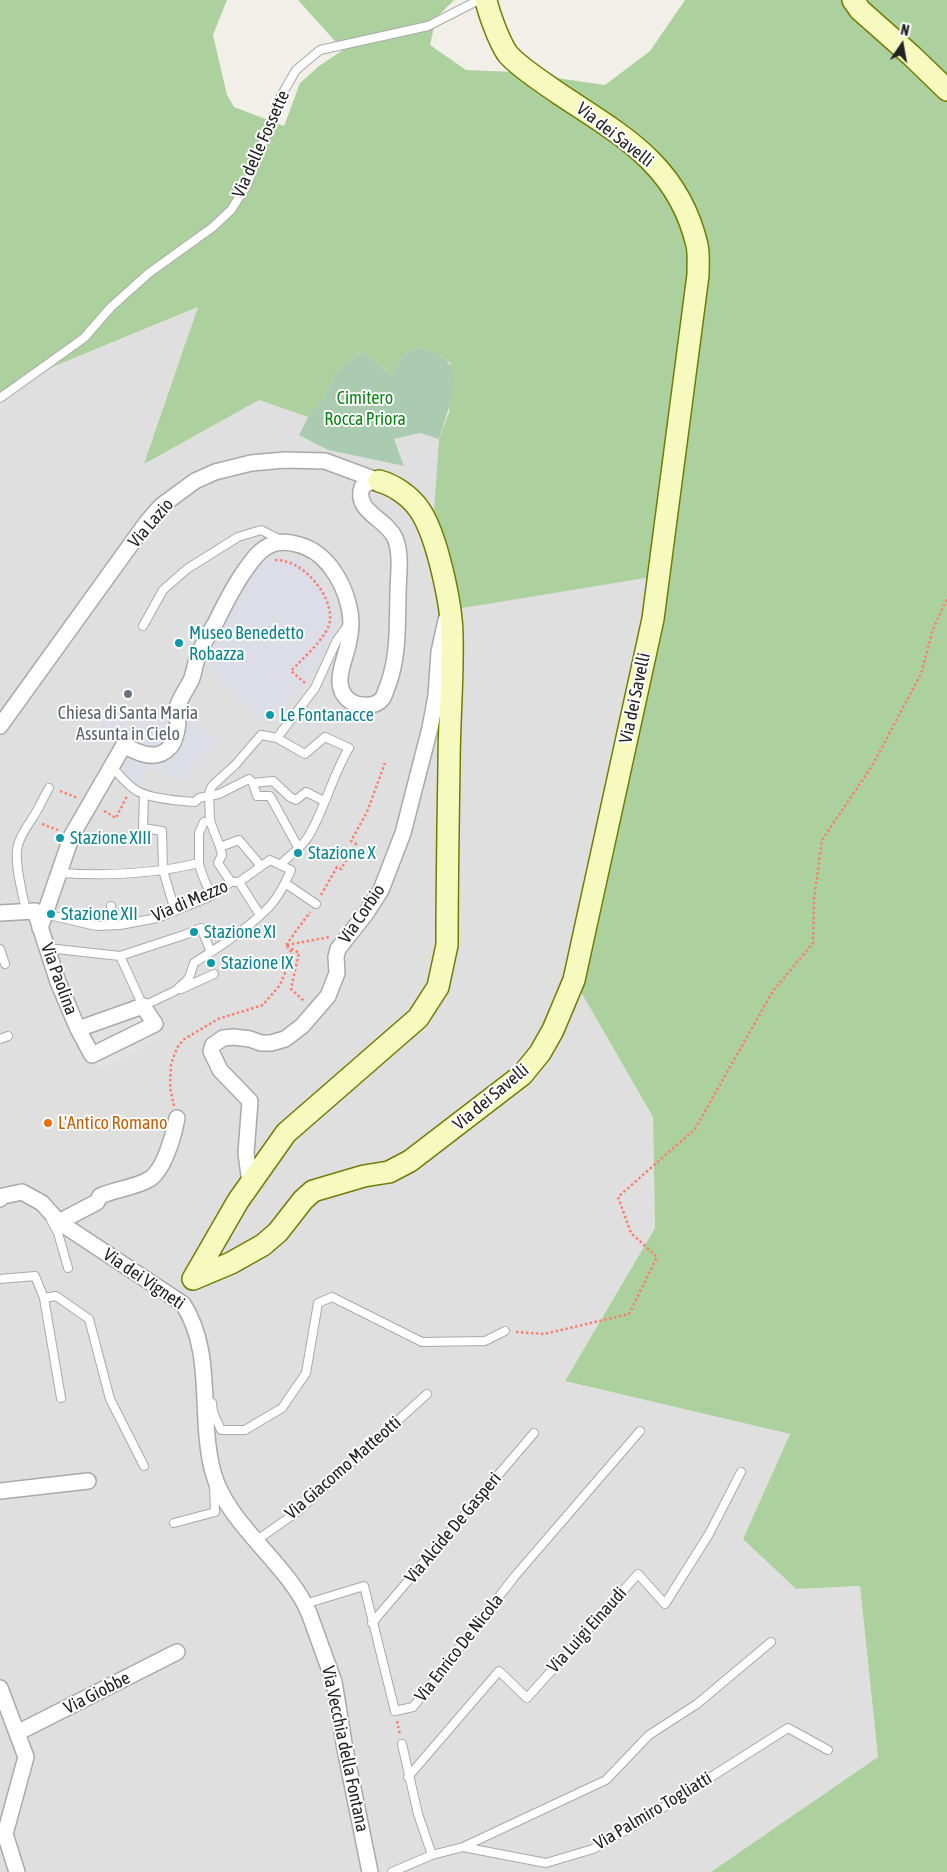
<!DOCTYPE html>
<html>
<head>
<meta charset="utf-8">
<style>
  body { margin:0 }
  #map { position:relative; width:947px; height:1872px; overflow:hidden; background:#f2efe9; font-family:"Asap Condensed",sans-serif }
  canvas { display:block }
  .north { position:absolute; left:877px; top:20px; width:50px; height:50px; -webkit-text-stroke:4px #fff; paint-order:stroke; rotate:12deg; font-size:14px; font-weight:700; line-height:20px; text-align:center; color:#222 }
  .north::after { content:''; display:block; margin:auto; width:18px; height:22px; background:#222; clip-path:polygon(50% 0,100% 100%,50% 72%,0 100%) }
</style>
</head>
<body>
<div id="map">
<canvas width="947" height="1872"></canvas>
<div class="north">N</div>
</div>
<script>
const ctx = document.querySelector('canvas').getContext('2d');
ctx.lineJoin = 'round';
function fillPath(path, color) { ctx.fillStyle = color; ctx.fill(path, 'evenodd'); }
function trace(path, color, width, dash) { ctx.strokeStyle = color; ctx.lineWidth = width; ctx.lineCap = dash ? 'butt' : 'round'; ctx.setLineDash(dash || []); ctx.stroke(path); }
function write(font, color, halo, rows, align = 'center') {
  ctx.font = font + ' "Asap Condensed",sans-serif'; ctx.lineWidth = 4; ctx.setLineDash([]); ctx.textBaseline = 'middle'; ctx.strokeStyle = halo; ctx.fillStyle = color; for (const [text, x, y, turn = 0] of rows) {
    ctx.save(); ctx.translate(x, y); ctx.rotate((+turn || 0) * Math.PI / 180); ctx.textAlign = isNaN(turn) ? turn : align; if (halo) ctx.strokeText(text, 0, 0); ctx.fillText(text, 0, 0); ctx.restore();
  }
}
fillPath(new Path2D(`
  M 199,307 L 145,463 L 259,400 L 308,417 L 299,435 L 328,450 L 404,466 L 394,439 L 421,433 L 439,439 L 432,539 L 659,576 L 574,980 L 653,1117 L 655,1228 L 565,1381 L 790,1434 L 743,1539 L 796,1589 L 860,1586 L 878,1757 L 718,1872 L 0,1872 L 0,397 L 21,380 Z`), '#e0dfdf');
fillPath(new Path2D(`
  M 0,0 L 227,0 L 213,35 L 227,95 L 234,107 L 284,126 L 300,83 L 319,66 L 343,50 L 298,0 L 454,0 L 436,18 L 430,45 L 466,70 L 515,72 L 605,85 L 650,51 L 685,0 L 947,0 L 947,1872 L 711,1872 L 878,1757 L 860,1586 L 796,1589 L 743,1539 L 790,1434 L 565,1381 L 655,1228 L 653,1117 L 574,980 L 658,576 L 450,610 L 432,539 L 439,439 L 449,412 L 450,363 L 442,356 L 420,347 L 404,354 L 391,375 L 363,351 L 339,369 L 322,400 L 308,417 L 259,400 L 144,464 L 198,307 L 21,380 L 0,397 Z`), '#add19e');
fillPath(new Path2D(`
  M 420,347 C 430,351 442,353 448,362 C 461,379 445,421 439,439 L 420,433 L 394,439 L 404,466 L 328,450 L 299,435 L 308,417 L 322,400 L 339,369 L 363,351 L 391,375 L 404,354 Z`), '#aacbaf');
fillPath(new Path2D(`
  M 143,1006 L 155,1024 L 166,1035 L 100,1070 L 78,1029 Z`), '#e2e2e2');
fillPath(new Path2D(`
  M 273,556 L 291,558 L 306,566 L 314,572 L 330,597 L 336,620 L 335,631 L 327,655 L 268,726 L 219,680 L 204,656 L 256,568 L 266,559 Z
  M 176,711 L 187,713 L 219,741 L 200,759 L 203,763 L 199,766 L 195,763 L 189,770 L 194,774 L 186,782 L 148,766 L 138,788 L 129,791 L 113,778 L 110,761 L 107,758 L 115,744 L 97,732 L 105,716 L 135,731 L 140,721 L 155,728 L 162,715 Z`), '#dddde8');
const lane = new Path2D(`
  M 0,398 L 84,338 L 111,307 L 149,273 L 213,227 L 231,210 L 247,185 L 280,98 L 296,70 L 320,50 L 428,26 L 479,0
  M 143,626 L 163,590 L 187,569 L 238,537 L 261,530 L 281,540
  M 277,738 L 305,754 L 325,737 L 349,748 C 332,776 325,809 308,837 C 302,847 289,856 280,865
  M 111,766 C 119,774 127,785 137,791 C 150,798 179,801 195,802 L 199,798 L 219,794 L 249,779 L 253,783 L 273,781 L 290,797 L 296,800 L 306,792 L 324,801
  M 253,783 L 257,796 L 270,796 L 298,847
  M 144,794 L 143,828 L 162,831 L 163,870 L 175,911
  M 220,847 L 222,855 L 218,863 L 231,882
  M 199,863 L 199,833 L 204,822 L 210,821
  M 261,866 L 239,840 L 220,847 L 210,821 L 209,793 L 212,786 L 235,765 L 261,735 L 277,738 L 315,688 L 337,640 L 348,625
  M 60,873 C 106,876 154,874 199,863 C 201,875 207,884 211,896
  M 239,882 L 260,915
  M 285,883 L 316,904
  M 111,906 L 113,925
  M 26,912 C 23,893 15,869 17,850 C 19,834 33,820 40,805 C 43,799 46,793 49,788
  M 45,914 L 96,926 L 120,925 L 157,918 L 211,896 L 231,882 L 239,882 L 270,860 L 291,870 C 285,884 277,900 266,910 C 246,930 217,948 194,963 L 189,978 L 183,984 L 175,991 L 143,1006 L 120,956
  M 47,948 L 120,956 L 184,935 L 201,928 L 211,952
  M 0,949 L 5,964
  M 181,989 L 214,974
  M 0,1039 L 8,1036
  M 51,1220 L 58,1233 L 68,1268
  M 0,1279 L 35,1276 L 44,1298 L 56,1296 L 89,1319 L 110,1399 L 144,1466
  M 44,1298 L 61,1398
  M 212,1403 L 213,1412 L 221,1430 L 245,1430 L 282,1408 L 306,1373 L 318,1303 L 332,1297 L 422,1342 L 485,1341 L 505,1331
  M 174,1523 L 215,1512 L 214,1486
  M 257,1540 L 297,1512 L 427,1394
  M 305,1604 L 364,1586 L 395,1711 L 413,1707 L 515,1576 L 640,1431
  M 372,1623 L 534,1433
  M 402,1744 L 418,1814 L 432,1855
  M 408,1777 L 499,1671 L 527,1698 L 638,1574 L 665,1604 L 709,1534 L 741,1472
  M 463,1847 L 546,1863 L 593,1849 L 640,1822 L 788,1728 L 828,1750
  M 392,1872 L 432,1855 L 463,1847 L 606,1780 L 649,1735 L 697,1704 L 771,1642`);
const street = new Path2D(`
  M 0,726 L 147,522 L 161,506 L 195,481 L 215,472 L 251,463 L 285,460 L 325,461 L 379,481
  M 0,913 L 35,911 L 58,982 L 78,1029
  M 40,928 L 72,835 L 124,745 C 137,753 156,762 169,748 C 175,743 177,731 178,723 C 178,720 176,716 176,712 C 177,701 188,688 192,678 C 194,672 195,665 197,659 C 201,646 209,634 216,622 C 225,604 234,585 246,569 C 253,559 261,548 273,544 C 281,541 288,542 296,544 C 325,550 343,580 349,607 C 352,619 351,633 348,645 C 344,663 331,687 350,701 C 359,707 376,707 382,699 C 385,695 386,689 388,685 C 399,655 397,625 398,594 C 398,576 402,555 395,538 C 386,518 354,512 362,487 C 368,482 372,481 379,481
  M 143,1006 L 155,1024 L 92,1055 L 78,1029 Z
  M 250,1183 L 246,1153 L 250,1101 L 220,1070 L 211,1051 L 213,1045 L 223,1038 L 234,1037 L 250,1039 L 261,1043 L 271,1043 L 285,1039 L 302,1026 L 328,996 L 337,973 L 336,957 L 338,949 L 367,912 L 381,890 L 403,833 L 430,728 L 436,696 L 439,652 L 446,620
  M 0,1199 L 3,1196 L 22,1192 L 42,1203 L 59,1222 L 183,1304 C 215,1353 198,1417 213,1472 C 227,1525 288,1563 309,1613 L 334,1682 L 345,1749 L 370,1872
  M 59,1222 L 97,1202 L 100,1196 C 116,1189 133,1188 148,1180 C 164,1172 174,1134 177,1118
  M 0,1491 L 88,1481
  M 0,1688 L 26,1757 L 5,1834 L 17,1872
  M 17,1733 L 177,1652`);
const secondary = new Path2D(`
  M 853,0 L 860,10 L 912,56 L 947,90
  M 379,481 C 394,485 410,496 419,509 C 437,534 452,606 452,637 C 453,680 449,723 449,766 C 448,826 447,886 447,945 L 438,987 L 418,1018 L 286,1133 L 238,1201 L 193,1279 L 231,1263 L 263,1245 L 278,1232 L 303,1200 L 313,1191 L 364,1176 L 389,1172 L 410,1161 L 522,1075 L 540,1053 L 553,1030 L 574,980 L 653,619 L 698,275 C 698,265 699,254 697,245 C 678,164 621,135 558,93 C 544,83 517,66 507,53 C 499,41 489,14 486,0`);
trace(lane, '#a9a9a9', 10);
trace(street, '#a9a9a9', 18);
trace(secondary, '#707d05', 24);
trace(new Path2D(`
  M 275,560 C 301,559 332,593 330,620 C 329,636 302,659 291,671 L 305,683
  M 60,791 L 78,798
  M 104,811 L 116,818 L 127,796
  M 42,824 L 58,830
  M 321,895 L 337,867 L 341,869 L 356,844 L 351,841 L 367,812 L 385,763
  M 286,945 L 310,912
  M 287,945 L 329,937
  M 287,946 L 299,953 L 291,989 L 304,1001
  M 174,1106 L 170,1088 L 171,1064 L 177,1048 L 183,1040 L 218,1019 L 263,1005 L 280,985 L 293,954 L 286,945
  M 516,1332 L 544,1334 L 629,1314 L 657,1257 L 631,1233 L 618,1197 L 695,1129 L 773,991 L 813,943 L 814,899 L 822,840 L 872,766 L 921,674 L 933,629 L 947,599
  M 397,1721 L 400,1735`), '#fa8072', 2.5, [2.5, 2.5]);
trace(lane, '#fff', 8);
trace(street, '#fff', 15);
trace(secondary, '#f7fabf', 21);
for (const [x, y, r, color] of [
  [179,643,5,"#0f9aa8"],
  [128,694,5,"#6b7280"],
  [270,715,5,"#0f9aa8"],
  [60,838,5,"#0f9aa8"],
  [298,853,5,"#0f9aa8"],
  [51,914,5,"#0f9aa8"],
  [194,932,5,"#0f9aa8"],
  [211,963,5,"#0f9aa8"],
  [48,1123,5,"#e8710a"]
]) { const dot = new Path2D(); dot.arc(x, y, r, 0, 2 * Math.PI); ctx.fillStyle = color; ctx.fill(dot); trace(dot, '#fff', 2); }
write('18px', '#222', '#fff', [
  ["Via dei Savelli",615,135,38],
  ["Via delle Fossette",261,144,-66],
  ["Via Lazio",151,523,-49],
  ["Via dei Savelli",635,698,-78],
  ["Via di Mezzo",190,901,-23],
  ["Via Corbio",362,914,-56],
  ["Via Paolina",59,979,70],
  ["Via dei Savelli",491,1097,-40],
  ["Via dei Vigneti",144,1279,34],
  ["Via Giacomo Matteotti",343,1468,-41],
  ["Via Alcide De Gasperi",453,1528,-50],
  ["Via Luigi Einaudi",587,1630,-48],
  ["Via Enrico De Nicola",459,1648,-52],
  ["Via Giobbe",97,1693,-27],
  ["Via Vecchia della Fontana",345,1749,78],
  ["Via Palmiro Togliatti",653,1811,-31]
]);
write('18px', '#0c8416', '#fff', [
  ["Cimitero",365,398],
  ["Rocca Priora",365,419]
]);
write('18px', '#0d838f', '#fff', [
  ["Museo Benedetto",189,633],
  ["Robazza",189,654],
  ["Le Fontanacce",280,715],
  ["Stazione XIII",70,838],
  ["Stazione X",308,853],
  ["Stazione XII",61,914],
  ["Stazione XI",204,932],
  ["Stazione IX",221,963]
], 'left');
write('18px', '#5b616d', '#fff', [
  ["Chiesa di Santa Maria",128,713],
  ["Assunta in Cielo",128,734]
]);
write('18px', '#c56008', '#fff', [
  ["L'Antico Romano",58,1123]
], 'left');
</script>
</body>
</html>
